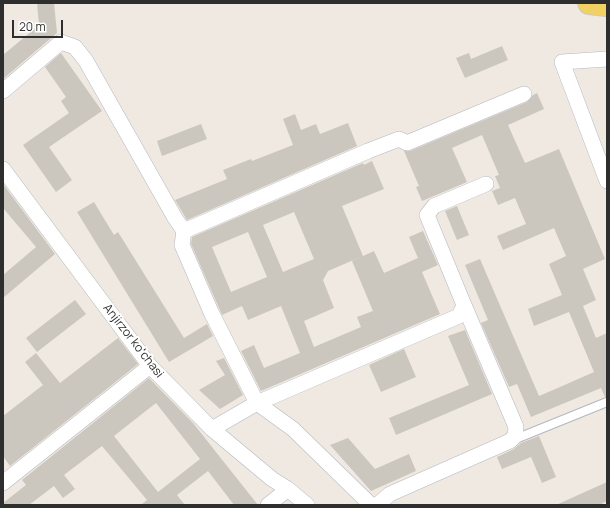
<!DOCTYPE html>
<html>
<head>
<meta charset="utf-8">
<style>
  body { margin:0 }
  #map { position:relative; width:610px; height:508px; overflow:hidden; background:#efe9e1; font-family:Manrope,sans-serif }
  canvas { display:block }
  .frame { position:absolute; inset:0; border:4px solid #2e2e2e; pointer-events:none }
  .scale { position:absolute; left:12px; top:20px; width:51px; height:18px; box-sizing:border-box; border:2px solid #2e2e2e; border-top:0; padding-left:5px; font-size:12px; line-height:14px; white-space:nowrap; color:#2e2e2e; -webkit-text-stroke:3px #fff; paint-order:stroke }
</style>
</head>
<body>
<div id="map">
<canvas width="610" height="508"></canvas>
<div class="frame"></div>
<div class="scale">20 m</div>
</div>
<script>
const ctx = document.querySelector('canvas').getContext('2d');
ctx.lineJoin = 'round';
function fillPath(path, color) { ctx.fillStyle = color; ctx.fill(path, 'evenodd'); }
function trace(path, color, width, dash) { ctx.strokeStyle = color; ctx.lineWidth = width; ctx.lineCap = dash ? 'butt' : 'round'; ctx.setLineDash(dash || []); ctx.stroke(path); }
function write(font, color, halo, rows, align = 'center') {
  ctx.font = font + ' Manrope,sans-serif'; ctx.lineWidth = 4; ctx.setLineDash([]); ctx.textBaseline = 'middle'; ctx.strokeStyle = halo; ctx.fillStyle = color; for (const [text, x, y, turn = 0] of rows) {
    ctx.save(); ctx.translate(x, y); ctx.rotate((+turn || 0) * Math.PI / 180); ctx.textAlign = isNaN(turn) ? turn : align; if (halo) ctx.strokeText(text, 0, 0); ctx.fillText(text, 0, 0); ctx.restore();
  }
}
fillPath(new Path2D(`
  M 37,3 L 54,3 L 57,33 L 3,79 L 3,55 L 39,25 Z
  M 502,46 L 508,60 L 465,78 L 456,58 L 469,53 L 471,59 Z
  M 61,53 L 102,111 L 49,147 L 72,180 L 56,192 L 23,145 L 69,113 L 61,101 L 66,97 L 45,67 Z
  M 537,93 L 544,109 L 508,125 L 525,163 L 559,149 L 605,259 L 583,269 L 596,300 L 583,306 L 596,338 L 607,333 L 607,397 L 605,397 L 601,388 L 531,417 L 517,384 L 509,387 L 481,323 L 488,320 L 465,265 L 480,259 L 539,396 L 560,387 L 594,372 L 569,312 L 534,326 L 528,309 L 562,295 L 549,264 L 566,256 L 554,228 L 503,250 L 497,236 L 526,224 L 515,198 L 498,205 L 492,191 L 500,188 L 495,176 L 499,175 L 482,135 L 452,148 L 467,182 L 422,201 L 416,187 L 419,186 L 404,151 L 410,151 L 527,102 L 533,95 Z
  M 295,114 L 301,130 L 316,124 L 320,134 L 348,123 L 357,146 L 187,220 L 175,200 L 227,179 L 223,170 L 251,159 L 252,161 L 293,145 L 283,119 Z
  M 201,124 L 207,139 L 162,156 L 157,141 Z
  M 372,161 L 384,189 L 342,206 L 363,256 L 328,271 L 323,280 L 334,308 L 304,321 L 314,347 L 361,327 L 357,317 L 373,311 L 352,261 L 374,251 L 384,273 L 418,258 L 409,237 L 423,231 L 438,265 L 422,272 L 440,314 L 261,391 L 241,351 L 254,345 L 264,368 L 300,353 L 281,306 L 248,320 L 242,306 L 222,315 L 191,244 L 192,237 L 363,163 L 364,165 ZM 294,212 L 314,259 L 283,272 L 263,225 ZM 248,232 L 267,277 L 231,292 L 212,247 Z
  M 3,184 L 55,254 L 3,298 L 3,275 L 36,247 L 3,208 Z
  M 94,202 L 114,235 L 118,232 L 184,338 L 207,324 L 213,336 L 169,362 L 77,212 Z
  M 457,206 L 469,235 L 457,240 L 445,211 Z
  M 75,300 L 86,314 L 37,352 L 26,338 Z
  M 465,330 L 492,394 L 396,435 L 389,418 L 469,385 L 448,336 Z
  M 118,338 L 138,364 L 10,466 L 3,456 L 3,416 L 43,385 L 25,362 L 36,353 L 60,383 Z
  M 404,349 L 416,377 L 381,392 L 369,365 Z
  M 224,358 L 243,395 L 220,409 L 199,390 L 225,375 L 216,361 Z
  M 149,378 L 193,423 L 258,505 L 234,505 L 208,471 L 177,495 L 185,505 L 141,505 L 147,500 L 102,446 L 64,475 L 75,489 L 63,498 L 54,486 L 29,505 L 3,505 L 3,503 L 26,485 L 22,480 ZM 156,403 L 200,459 L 158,492 L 114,436 Z
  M 539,436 L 556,477 L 542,483 L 531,457 L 502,469 L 497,457 L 514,449 L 521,443 Z
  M 348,438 L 375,469 L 409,454 L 416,471 L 371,491 L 330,445 Z
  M 607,482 L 607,501 L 599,505 L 556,505 Z`), '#cbc7bf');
const service = new Path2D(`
  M 513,440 L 607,402`);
const minor = new Path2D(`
  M 607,59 L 562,62 L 607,181
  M 3,91 L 61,42 L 75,47 L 86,61 L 175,218 L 184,231 L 182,245 L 211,312 L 257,403 L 293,429 L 371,505
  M 3,169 L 150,366 L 212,429 L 272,479 L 288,489 L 307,505
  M 184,231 L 368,151 L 399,139 L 407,143 L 524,94
  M 212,429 L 257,403 L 459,316 L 464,305 L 427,215 L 434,206 L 486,184
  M 3,483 L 150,366
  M 268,505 L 288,489
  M 377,505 L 390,494 L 510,441 L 515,436 L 516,427 L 464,305`);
const primary = new Path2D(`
  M 589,3 L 607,5`);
trace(service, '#b4b7c1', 10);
trace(minor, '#b4b7c1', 16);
trace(primary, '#c9c9c9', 24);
trace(service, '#fff', 8);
trace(minor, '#fff', 15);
trace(primary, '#f2d163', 22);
write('12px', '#2e2e2e', '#fff', [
  ["Anjirzor koʻchasi",133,341,52]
]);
</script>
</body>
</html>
